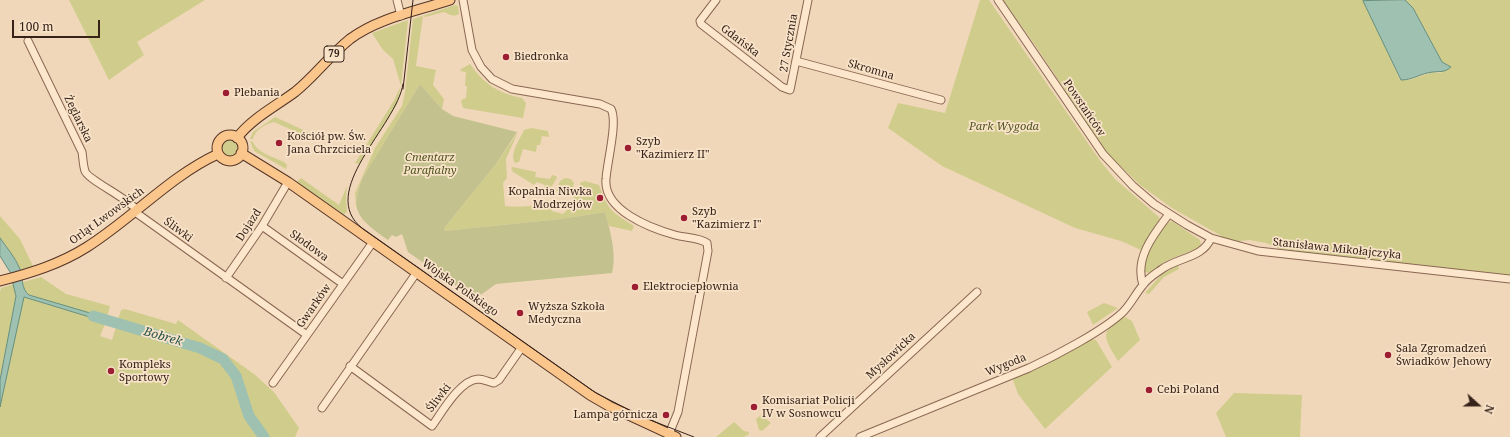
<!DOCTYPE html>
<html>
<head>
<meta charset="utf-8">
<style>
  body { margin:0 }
  #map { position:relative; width:1510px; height:437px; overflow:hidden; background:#f1d7b9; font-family:"Noto Serif",serif }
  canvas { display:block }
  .north { position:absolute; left:1458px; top:385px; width:40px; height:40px; -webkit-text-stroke:3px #f8e3c9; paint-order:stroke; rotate:111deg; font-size:11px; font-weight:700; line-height:16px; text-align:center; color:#362219 }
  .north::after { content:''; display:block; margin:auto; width:14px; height:18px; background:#362219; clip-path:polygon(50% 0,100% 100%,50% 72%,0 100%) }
  .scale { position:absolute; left:12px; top:20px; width:88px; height:18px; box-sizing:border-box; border:2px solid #362219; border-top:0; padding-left:5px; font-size:12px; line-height:14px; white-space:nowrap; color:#362219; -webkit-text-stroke:3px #f8e3c9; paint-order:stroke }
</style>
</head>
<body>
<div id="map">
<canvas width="1510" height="437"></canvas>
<div class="north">N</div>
<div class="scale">100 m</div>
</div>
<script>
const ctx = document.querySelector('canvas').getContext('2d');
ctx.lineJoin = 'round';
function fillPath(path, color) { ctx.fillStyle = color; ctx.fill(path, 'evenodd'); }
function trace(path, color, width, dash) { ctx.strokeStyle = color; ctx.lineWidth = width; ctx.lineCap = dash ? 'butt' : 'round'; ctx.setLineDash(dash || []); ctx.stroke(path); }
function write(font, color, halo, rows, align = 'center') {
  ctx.font = font + ' "Noto Serif",serif'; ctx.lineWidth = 3.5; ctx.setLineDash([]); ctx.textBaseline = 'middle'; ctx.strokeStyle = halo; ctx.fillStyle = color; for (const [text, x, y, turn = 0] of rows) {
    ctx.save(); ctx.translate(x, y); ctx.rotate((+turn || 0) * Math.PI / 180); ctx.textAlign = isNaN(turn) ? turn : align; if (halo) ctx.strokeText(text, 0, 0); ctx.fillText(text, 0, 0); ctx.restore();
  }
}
fillPath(new Path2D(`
  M 69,0 L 205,0 L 137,42 L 144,55 L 109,80 Z
  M 980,0 L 989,0 L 1101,162 L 1115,179 L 1160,218 L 1141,250 L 1121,241 L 1075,228 L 942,166 L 888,128 L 898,103 L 945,113 Z
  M 1003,0 L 1364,0 L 1400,80 L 1409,80 L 1433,72 L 1440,73 L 1448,69 L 1448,65 L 1442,62 L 1413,8 L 1405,0 L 1510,0 L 1510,275 L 1282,250 L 1266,243 L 1249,240 L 1232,242 L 1172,208 L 1140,185 L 1107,153 L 1035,45 Z
  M 455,5 L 458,6 L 459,14 C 453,17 450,15 444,12 L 425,17 L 423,16 L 416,66 L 436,70 L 433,85 L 444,99 L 442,109 L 420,84 L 363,177 C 353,200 356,201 364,223 L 356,206 L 355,193 L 375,148 L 402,106 L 405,92 L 413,19 Z
  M 408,20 L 401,86 L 397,104 L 359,164 L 355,163 L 393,102 L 401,86 L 393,59 L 383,50 L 372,33 Z
  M 470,64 C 484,84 498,93 522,98 L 526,103 L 523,118 L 463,108 L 461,101 L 463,99 L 466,98 L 467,86 L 465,86 L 466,72 L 460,71 L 461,69 Z
  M 275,117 L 310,133 L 309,135 L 301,134 L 274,122 C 265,124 255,130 253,139 L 250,139 L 253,132 Z
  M 531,128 L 548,131 L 549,137 L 542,136 L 540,145 L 537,145 L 536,152 L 523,149 L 519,162 L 515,163 C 509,154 520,139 524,130 Z
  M 518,132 L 506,159 L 507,178 L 503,183 L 505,206 C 515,207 540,208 547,200 L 549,201 L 552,211 L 563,214 L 568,209 L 581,182 L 585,181 L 599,185 C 609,212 611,211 634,226 L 632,231 L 609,226 L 605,212 L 561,219 L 444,231 L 445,227 L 496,164 Z
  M222 148a8 8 0 1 1 16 0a8 8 0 1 1-16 0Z
  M 250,141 L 253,142 C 257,153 274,157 284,162 L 287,165 L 286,169 L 254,151 Z
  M 513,167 L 536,172 L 535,177 L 550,179 L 552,175 L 556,176 L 557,178 L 552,186 L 544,189 L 545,185 L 537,182 L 534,185 L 513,172 L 511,168 Z
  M 301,178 L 339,205 L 347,186 L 346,200 L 347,211 L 344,215 L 297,182 Z
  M 565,178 L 571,179 L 574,183 L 570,196 L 568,192 L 556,191 L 560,181 Z
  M 0,216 L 20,239 L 33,266 L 20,270 L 13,256 L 0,238 Z
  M 1172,221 L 1200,240 L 1201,245 L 1198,248 L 1166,261 L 1149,273 L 1144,272 L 1143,271 C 1147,254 1153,228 1172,221 Z
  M 1178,265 L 1179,269 L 1164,277 L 1149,294 L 1145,293 L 1162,274 Z
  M 41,277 L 66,294 L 110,306 L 107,318 L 33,297 L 24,291 L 23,282 Z
  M 14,284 L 16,296 L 0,380 L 0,292 L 1,288 Z
  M 24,297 L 106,322 L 100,336 L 112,340 L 121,310 L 125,309 L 176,324 L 178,320 L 254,374 L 274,392 L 299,428 L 295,437 L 0,437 L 0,407 Z
  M 1104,303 L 1118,308 L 1093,325 L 1087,312 Z
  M 1125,317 L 1132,321 L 1140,340 L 1118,361 C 1105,339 1097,331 1125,317 Z
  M 1091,339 L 1096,340 L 1112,367 L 1045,429 L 1018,394 L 1013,380 L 1016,376 L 1035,370 Z
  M 1234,393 L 1302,395 L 1300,437 L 1226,437 L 1216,413 Z
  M 761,415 L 771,423 L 762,431 L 759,430 L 756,419 Z
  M 734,422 L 744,431 L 749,432 L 749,434 L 744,437 L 716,437 Z`), '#d0cd8c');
fillPath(new Path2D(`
  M 420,84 L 442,109 L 453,116 L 517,132 L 496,164 L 445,227 L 444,231 L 561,219 L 605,212 C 610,230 617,254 612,273 L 496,284 L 475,299 L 408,252 L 402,234 L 396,237 L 392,235 L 388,240 C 360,220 348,212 363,177 Z`), '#c3c18d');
const water = new Path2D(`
  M 1405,0 L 1413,8 L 1442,62 L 1451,67 C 1444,73 1440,71 1433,72 C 1421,73 1413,80 1401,80 L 1363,1 Z
  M 0,238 C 7,248 15,257 20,269 C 23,278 21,289 29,295 L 107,318 L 106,322 L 24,297 L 0,407 L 0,380 L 16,296 L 10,272 L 0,256 Z`);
fillPath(water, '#9ec1b1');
trace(water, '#658f7e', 1);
trace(new Path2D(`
  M 93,316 L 200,348 L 223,359 L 236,376 L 249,416 L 264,437`), '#9ec1b1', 11);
const minor = new Path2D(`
  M 397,0 L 401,16
  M 463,0 L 472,50 L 481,67 L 492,79 L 512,89 L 600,104 L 611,109 C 618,122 607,162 606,179 C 603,210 650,228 675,235 C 685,238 698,237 707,243 L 708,251 L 678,412 L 669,434
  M 716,0 L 700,21 L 701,24 L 782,87 L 790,90 L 808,0
  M 998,0 L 1103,154 L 1133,186 L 1154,204 L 1187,225 L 1211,238 L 1258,251 L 1510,279
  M 28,41 L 82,152 C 83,158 83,165 85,171 C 87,179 127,198 137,210
  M 796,61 L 941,100
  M 135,212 L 307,335
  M 262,226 L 343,284
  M 226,278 L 262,226 L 288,182
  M 1143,285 C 1134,258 1154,234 1169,214
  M 350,366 L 432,426 C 442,412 460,380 478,379 C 483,379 489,382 494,383 L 499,380 L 522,347
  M 273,383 L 373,242
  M 322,408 L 417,272
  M 820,437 L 977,292
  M 860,437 L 1029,368 C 1055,356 1103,331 1123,312 C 1131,304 1136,293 1143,285 C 1148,278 1155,274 1162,269 C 1179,257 1203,258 1211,238`);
const major = new Path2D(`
  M217 148a13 13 0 1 1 26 0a13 13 0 1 1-26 0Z
  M 237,138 C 251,119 276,106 295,92 C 315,76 330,55 350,39 C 378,18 417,11 450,0
  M 241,153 L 288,182 L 590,395 L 609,406 L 676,437
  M 0,281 C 31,273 60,264 87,247 C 133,218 170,176 218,154`);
trace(minor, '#896752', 9);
trace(major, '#553628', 11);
trace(minor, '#fce6cc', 7);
trace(major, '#fac68b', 9);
trace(new Path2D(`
  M 403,84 C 397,126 315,192 363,229 L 596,393 L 645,418 L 694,437
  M 403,89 L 413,0`), '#362219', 1);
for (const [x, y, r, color] of [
  [506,57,4,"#9d1d32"],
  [226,93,4,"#9d1d32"],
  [279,143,4,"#9d1d32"],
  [628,148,4,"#9d1d32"],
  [600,198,4,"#9d1d32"],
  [684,218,4,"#9d1d32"],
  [635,287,4,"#9d1d32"],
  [520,313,4,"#9d1d32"],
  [1388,355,4,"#9d1d32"],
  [111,371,4,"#9d1d32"],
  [1149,390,4,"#9d1d32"],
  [754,407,4,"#9d1d32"],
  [666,415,4,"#9d1d32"]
]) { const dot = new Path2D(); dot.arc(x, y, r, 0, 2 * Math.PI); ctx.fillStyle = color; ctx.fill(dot); trace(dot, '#f8e3c9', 1.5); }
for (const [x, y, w] of [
  [334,54,20]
]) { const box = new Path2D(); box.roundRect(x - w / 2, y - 8, w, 16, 3); ctx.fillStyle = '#f8e3c9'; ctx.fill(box); trace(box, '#362219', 1); }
write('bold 10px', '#362219', null, [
  ["79",334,54]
]);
write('11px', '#362219', '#f8e3c9', [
  ["Gdańska",740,41,37],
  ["27 Stycznia",789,43,-80],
  ["Skromna",871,70,16],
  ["Powstańców",1084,108,56],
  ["Żeglarska",78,119,64],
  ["Orląt Lwowskich",107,216,-36],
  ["Dojazd",249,225,-57],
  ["Śliwki",178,230,36],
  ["Słodowa",309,246,36],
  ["Stanisława Mikołajczyka",1337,249,6],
  ["Wojska Polskiego",460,288,35],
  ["Gwarków",314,306,-55],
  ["Mysłowicka",891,356,-43],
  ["Wygoda",1006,365,-22],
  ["Śliwki",439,398,-52]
]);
write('11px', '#362219', '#f8e3c9', [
  ["Biedronka",514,57],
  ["Plebania",234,93],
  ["Kościół pw. Św.",287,137],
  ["Jana Chrzciciela",287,150],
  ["Szyb",636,142],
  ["\"Kazimierz II\"",636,155],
  ["Kopalnia Niwka",592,192,"right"],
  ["Modrzejów",592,205,"right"],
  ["Szyb",692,212],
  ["\"Kazimierz I\"",692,225],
  ["Elektrociepłownia",643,287],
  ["Wyższa Szkoła",528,307],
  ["Medyczna",528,320],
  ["Sala Zgromadzeń",1396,349],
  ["Świadków Jehowy",1396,362],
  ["Kompleks",119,365],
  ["Sportowy",119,378],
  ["Cebi Poland",1157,390],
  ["Komisariat Policji",762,401],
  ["IV w Sosnowcu",762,414],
  ["Lampa górnicza",658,415,"right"]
], 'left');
write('italic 11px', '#4f541e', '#f8e3c9', [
  ["Park Wygoda",1004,127],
  ["Cmentarz",430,158],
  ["Parafialny",430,171]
]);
write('italic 12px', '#27574d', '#f8e3c9', [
  ["Bobrek",163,337,16]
]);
</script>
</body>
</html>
